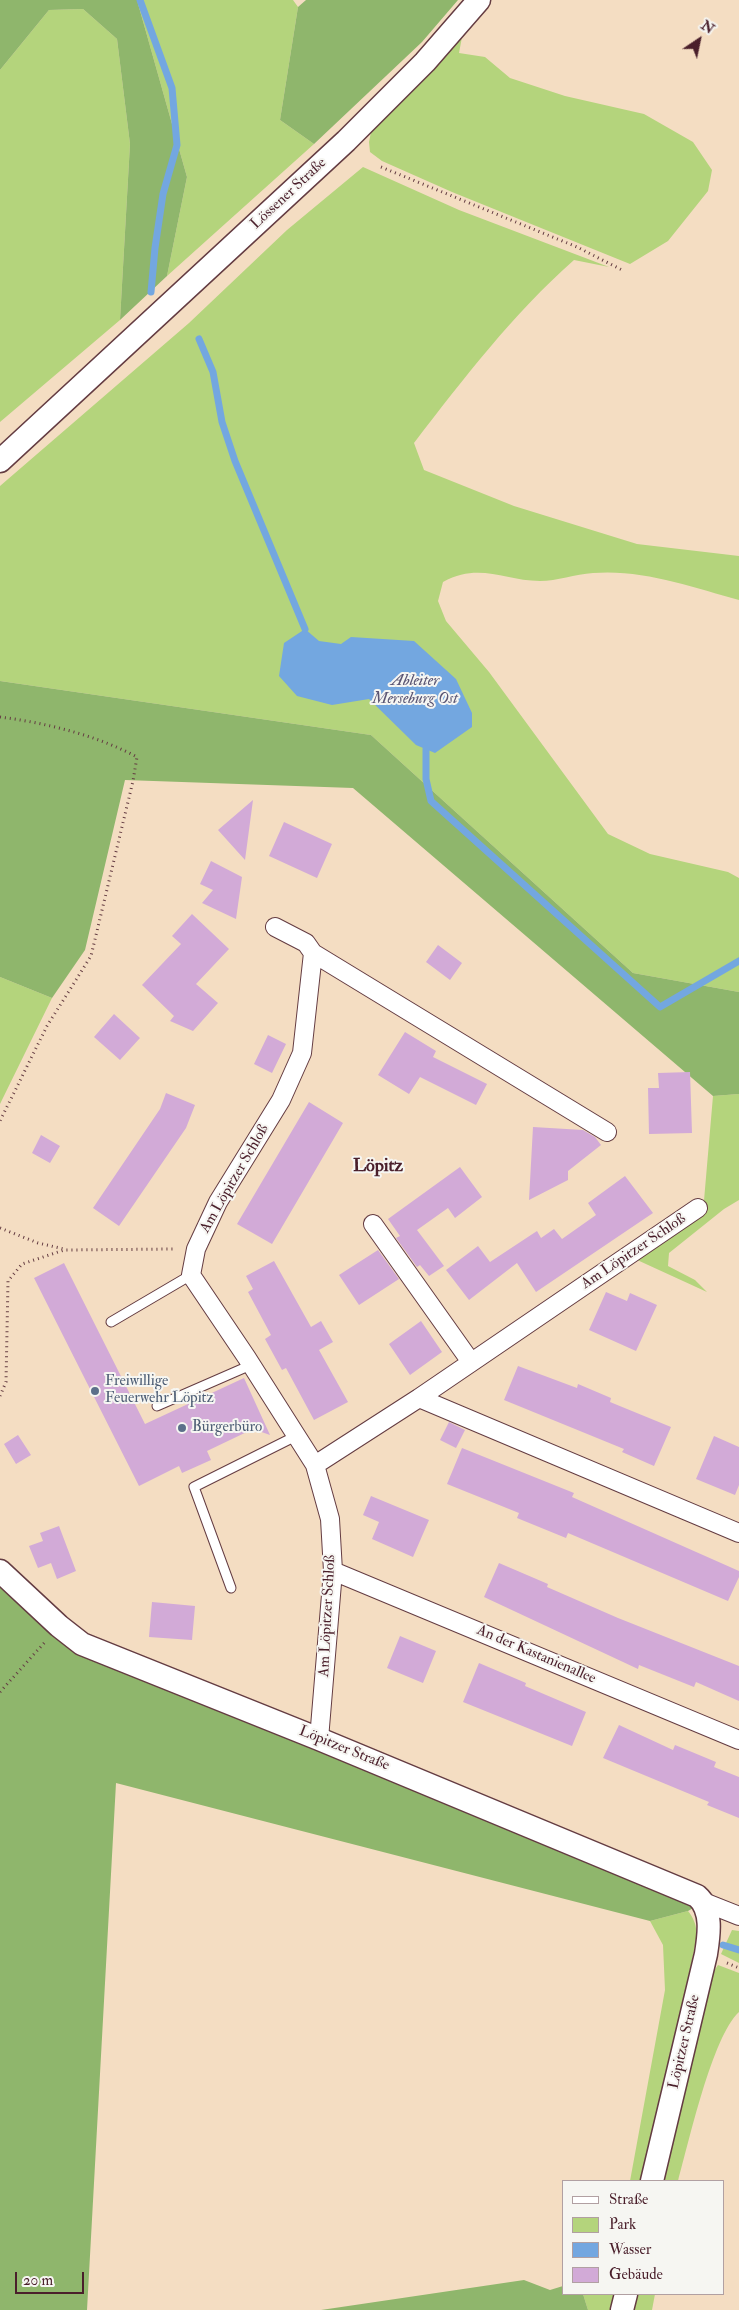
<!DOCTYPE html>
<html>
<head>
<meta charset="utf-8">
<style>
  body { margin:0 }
  #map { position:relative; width:739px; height:2310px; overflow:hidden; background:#f4ddc2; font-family:"IM FELL Double Pica",serif }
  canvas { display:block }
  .legend { position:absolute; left:562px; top:2180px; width:162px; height:115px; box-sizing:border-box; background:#f6f6f2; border:1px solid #b1a0a2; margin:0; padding:6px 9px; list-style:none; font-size:15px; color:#4a1f2b }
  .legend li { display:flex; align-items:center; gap:10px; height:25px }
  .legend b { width:25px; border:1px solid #b1a0a2 }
  .north { position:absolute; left:674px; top:15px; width:50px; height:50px; -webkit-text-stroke:4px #f6f6f2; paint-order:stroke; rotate:34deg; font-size:14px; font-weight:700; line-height:20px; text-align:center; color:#4a1f2b }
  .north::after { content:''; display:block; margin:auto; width:18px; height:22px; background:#4a1f2b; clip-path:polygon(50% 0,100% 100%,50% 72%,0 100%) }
  .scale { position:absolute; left:15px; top:2272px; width:69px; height:22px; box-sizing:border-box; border:2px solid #4a1f2b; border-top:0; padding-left:6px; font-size:15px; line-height:18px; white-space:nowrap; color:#4a1f2b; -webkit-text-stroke:4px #f6f6f2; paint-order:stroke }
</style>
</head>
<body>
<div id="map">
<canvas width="739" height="2310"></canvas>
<ul class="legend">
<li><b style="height:6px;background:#fff"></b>Straße</li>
<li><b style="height:14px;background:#b4d47c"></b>Park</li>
<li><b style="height:14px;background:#73a7e0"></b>Wasser</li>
<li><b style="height:14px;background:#d2aad7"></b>Gebäude</li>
</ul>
<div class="north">N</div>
<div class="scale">20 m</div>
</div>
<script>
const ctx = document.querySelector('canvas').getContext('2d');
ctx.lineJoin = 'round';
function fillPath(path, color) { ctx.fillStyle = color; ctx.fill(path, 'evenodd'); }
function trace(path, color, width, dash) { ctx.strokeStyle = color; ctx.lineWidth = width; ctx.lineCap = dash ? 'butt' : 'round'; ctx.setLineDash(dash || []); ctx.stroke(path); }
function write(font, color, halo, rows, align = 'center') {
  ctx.font = font + ' "IM FELL Double Pica",serif'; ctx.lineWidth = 4; ctx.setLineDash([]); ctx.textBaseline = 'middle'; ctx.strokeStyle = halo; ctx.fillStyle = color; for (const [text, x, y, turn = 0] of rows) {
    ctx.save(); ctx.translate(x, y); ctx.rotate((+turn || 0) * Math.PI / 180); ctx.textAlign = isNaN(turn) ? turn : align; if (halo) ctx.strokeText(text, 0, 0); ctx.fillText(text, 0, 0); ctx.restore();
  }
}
fillPath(new Path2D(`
  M 137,0 L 293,0 L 298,7 L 280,120 L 314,144 L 167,276 L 187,177 Z
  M 83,9 L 117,39 L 130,144 L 120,320 L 0,422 L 0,70 L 49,10 Z
  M 462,37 L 459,53 L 485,57 L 510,78 L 565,96 L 644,114 L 693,142 L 712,170 L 708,191 L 668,241 L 630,264 L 452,192 L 382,161 L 370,152 L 369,142 L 371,132 L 424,80 Z
  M 363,167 L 459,210 L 609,267 L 574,260 C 513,314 464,378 414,443 L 424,470 L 514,506 L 637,544 L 739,556 L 739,600 C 692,587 643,569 593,573 C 575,574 557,581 540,581 C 504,581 480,562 443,582 L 438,601 L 446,621 L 489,672 L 608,834 L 650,854 L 728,872 L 739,878 L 739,992 L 633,973 L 371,735 L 0,681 L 0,486 L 189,323 L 287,230 Z
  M 0,977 L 52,998 L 0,1104 Z
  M 739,1094 L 739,1200 L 724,1209 L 669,1253 L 668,1266 L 695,1280 L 707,1292 L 635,1259 L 703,1212 L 713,1096 Z
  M 688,1911 C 699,1925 697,1935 694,1951 L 642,2181 L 630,2181 L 665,1990 L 663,1945 L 650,1921 Z
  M 732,1930 L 739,1931 L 739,1963 L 721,1954 Z
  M 718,1965 L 739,1973 L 739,2012 C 712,2037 689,2142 678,2181 L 664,2181 L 714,1971 Z
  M 583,2294 L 616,2294 L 612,2310 L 588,2310 Z
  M 637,2294 L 655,2294 L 652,2310 L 634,2310 Z`), '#b4d47c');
fillPath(new Path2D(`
  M 0,0 L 137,0 L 187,177 L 167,276 L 120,320 L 130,144 L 117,39 L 83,9 L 49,10 L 0,70 Z
  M 306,0 L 458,0 L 422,42 L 314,144 L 280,120 L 298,7 Z
  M 0,681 L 371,735 L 633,973 L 739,992 L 739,1094 L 713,1096 L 353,788 L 125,780 L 85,950 L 52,998 L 0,977 Z
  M 0,1571 L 59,1626 L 704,1902 L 688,1911 L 650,1921 L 116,1783 L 87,2310 L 0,2310 Z
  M 524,2280 L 550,2290 L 563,2286 L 563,2294 L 583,2294 L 588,2310 L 321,2310 Z`), '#8fb66c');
fillPath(new Path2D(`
  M 305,629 L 319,641 L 341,644 L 351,637 L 414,641 L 456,679 L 472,713 L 472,727 L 435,753 L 416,745 L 369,699 L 332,705 L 297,696 L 279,676 L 284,643 Z`), '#73a7e0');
trace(new Path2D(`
  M 140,0 L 172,88 L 177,145 L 163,194 L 155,248 L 151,292
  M 199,339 L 213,372 L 222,422 L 235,461 L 305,629
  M 426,749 L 426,779 L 431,801 L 660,1007 L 739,961
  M 723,1945 L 739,1950`), '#73a7e0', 7);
fillPath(new Path2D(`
  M 253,800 L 245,860 L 218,830 Z
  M 284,822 L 332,844 L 317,878 L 269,856 Z
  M 211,861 L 242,877 L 236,919 L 202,903 L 213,890 L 200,884 Z
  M 192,914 L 229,949 L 196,984 L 218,1003 L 193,1031 L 170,1021 L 174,1016 L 142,985 L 181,944 L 172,936 Z
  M 438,945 L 462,963 L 450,980 L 426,962 Z
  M 114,1014 L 140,1038 L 120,1060 L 94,1037 Z
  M 405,1032 L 436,1051 L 433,1057 L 487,1084 L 476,1105 L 420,1077 L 409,1094 L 378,1075 Z
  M 268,1035 L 286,1044 L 272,1073 L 254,1064 Z
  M 690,1072 L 692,1133 L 649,1134 L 648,1088 L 659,1088 L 658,1073 Z
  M 166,1093 L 195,1105 L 186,1128 L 119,1226 L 93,1208 L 160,1109 Z
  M 309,1102 L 343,1123 L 272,1244 L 237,1224 Z
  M 533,1127 L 583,1130 L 595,1137 L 601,1145 L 568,1171 L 568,1180 L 529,1200 Z
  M 41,1135 L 60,1146 L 50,1163 L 32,1153 Z
  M 460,1167 L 482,1197 L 455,1218 L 448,1208 L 417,1230 L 444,1266 L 429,1276 L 420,1265 L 417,1267 L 396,1238 L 400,1236 L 388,1219 Z
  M 625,1176 L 653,1213 L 536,1292 L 517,1263 L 469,1300 L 446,1270 L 478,1246 L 490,1262 L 537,1231 L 541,1238 L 554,1229 L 562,1239 L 596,1215 L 588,1203 Z
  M 378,1250 L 399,1279 L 359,1305 L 339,1275 Z
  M 274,1261 L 311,1327 L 321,1321 L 333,1342 L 319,1350 L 348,1402 L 314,1420 L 286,1368 L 282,1370 L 265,1339 L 271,1335 L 248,1292 L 253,1289 L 246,1276 Z
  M 64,1263 L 145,1424 L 244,1378 L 270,1435 L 253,1429 L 207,1451 L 211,1460 L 182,1473 L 179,1466 L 139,1486 L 34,1278 Z
  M 606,1292 L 627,1301 L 630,1293 L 657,1305 L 636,1351 L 589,1330 Z
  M 421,1321 L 442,1352 L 410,1375 L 389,1344 Z
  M 518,1366 L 577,1388 L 578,1384 L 611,1398 L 610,1402 L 671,1427 L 654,1466 L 622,1452 L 624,1449 L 504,1400 Z
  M 449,1422 L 465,1430 L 456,1448 L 440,1440 Z
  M 18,1435 L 31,1455 L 16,1464 L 4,1444 Z
  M 714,1436 L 739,1447 L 739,1485 L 735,1495 L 696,1479 Z
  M 462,1448 L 574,1493 L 572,1497 L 739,1571 L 739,1577 L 728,1601 L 568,1533 L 566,1538 L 517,1518 L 519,1513 L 447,1484 Z
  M 371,1496 L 429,1520 L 413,1557 L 372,1539 L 379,1522 L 363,1515 Z
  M 59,1526 L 76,1571 L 57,1579 L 51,1563 L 38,1568 L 29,1546 L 43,1541 L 40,1533 Z
  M 499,1563 L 548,1584 L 547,1587 L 618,1618 L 739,1666 L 739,1701 L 696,1682 L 694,1687 L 639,1665 L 638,1669 L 484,1597 Z
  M 152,1602 L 195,1606 L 192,1640 L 149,1637 Z
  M 400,1636 L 436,1651 L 423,1683 L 387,1668 Z
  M 479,1663 L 526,1683 L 525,1686 L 586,1712 L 572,1746 L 463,1702 Z
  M 619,1725 L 673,1750 L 675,1745 L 716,1762 L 714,1767 L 739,1777 L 739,1818 L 707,1805 L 709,1802 L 603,1758 Z`), '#d2aad7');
const service = new Path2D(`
  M 111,1322 L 191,1275
  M 157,1406 L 251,1365
  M 231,1588 L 194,1487 L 296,1436`);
const minor = new Path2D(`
  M 275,927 L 306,943 L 313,953
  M 373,1224 L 471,1362
  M 419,1398 L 739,1533
  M 315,1465 L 419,1398 L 698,1208
  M 333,1571 L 739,1740
  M 319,1739 L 333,1571 L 330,1519 L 315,1465 L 247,1358 L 191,1275 L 196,1249 L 218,1202 L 281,1100 L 302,1053 L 313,953 L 607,1132
  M 704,1902 L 739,1916`);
const tertiary = new Path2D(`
  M 0,461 L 346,141 L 425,62 L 479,0
  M 0,1571 L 59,1626 L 82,1644 L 319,1739 L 697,1896 C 713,1910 709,1935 706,1954 L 652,2181
  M 622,2310 L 626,2294`);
trace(service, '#643c42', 11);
trace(minor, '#643c42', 20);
trace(tertiary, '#643c42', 25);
trace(new Path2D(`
  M 381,167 L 577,247 L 624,271
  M 0,717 C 46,723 96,735 137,757 L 133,781 L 91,956 L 47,1026 L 0,1121
  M 0,1228 L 38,1243 L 64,1249
  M 0,1396 L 6,1382 L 8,1281 L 22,1264 L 64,1250 L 175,1249
  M 0,1692 L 45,1642
  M 727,1963 L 739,1968`), '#643c42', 3, [1, 4]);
trace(service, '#fff', 9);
trace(minor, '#fff', 18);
trace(tertiary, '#fff', 22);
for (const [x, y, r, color] of [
  [95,1391,5,"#5c6f8a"],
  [182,1428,5,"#5c6f8a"]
]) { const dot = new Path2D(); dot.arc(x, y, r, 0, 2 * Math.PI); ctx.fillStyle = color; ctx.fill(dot); trace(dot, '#f6f6f2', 2); }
write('15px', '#4a1f2b', '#f6f6f2', [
  ["Lössener Straße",289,194,-43],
  ["Am Löpitzer Schloß",235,1179,-60],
  ["Am Löpitzer Schloß",634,1252,-34],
  ["Am Löpitzer Schloß",328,1616,-87],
  ["An der Kastanienallee",536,1655,23],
  ["Löpitzer Straße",344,1749,22],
  ["Löpitzer Straße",685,2042,-77]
]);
write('15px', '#4e5e75', '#f6f6f2', [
  ["Freiwillige",105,1382],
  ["Feuerwehr Löpitz",105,1399],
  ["Bürgerbüro",192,1428]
], 'left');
write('italic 16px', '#5a5573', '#f6f6f2', [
  ["Ableiter",415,682],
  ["Merseburg Ost",415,700]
]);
write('bold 18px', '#4a1f2b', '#f6f6f2', [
  ["Löpitz",378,1167]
]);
</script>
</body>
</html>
